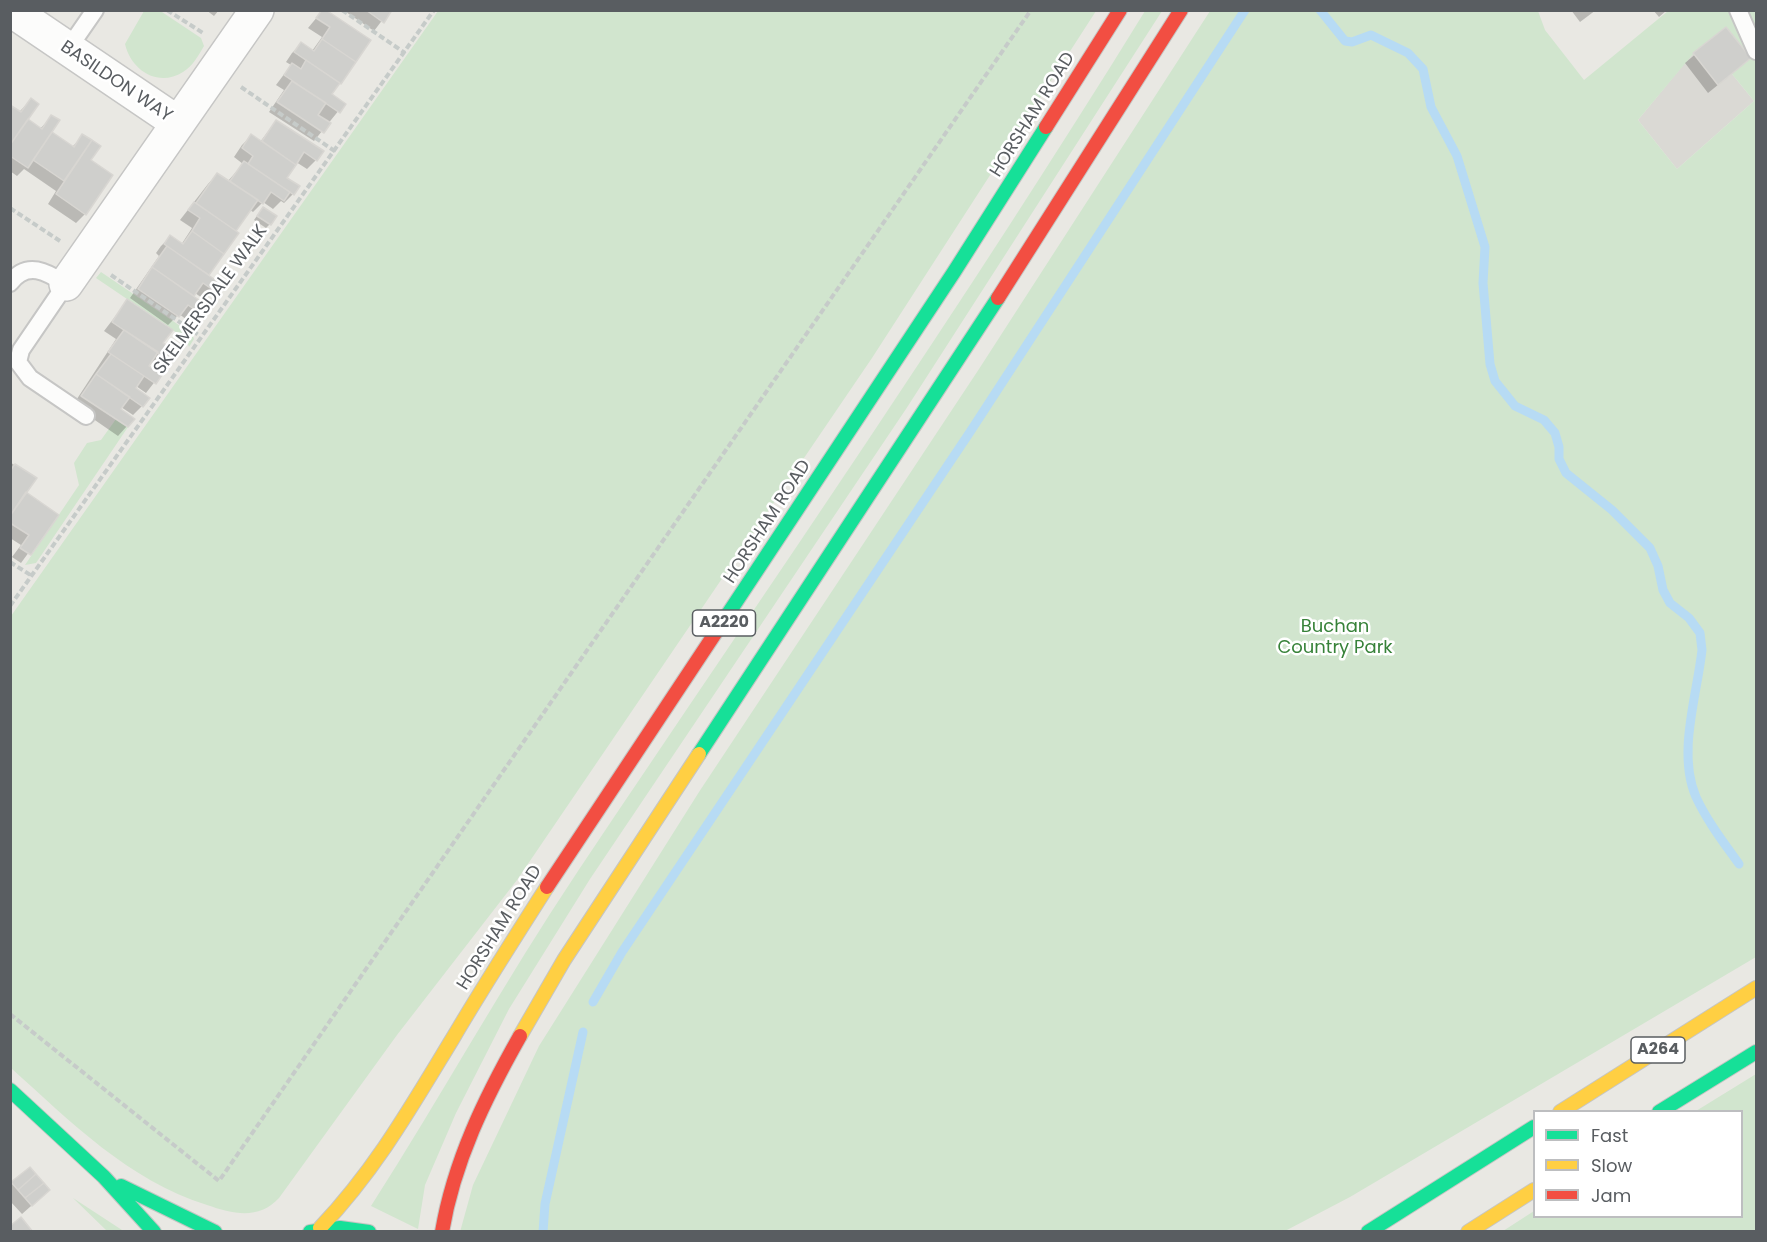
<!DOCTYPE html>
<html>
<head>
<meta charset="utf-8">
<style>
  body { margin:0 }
  #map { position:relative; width:1767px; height:1242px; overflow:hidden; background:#e9e8e3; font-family:Poppins,sans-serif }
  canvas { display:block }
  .frame { position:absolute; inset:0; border:12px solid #595d61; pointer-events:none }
  .legend { position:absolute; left:1533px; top:1110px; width:210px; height:108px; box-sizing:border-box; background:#fff; border:2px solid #bdbec0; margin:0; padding:8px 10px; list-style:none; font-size:18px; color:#595d61 }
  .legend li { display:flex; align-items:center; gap:12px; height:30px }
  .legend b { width:30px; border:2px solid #bdbec0 }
</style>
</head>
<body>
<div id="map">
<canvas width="1767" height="1242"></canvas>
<div class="frame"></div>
<ul class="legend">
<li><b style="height:8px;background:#16e098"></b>Fast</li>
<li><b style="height:8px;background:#ffcf43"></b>Slow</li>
<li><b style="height:8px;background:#f24e42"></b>Jam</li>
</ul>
</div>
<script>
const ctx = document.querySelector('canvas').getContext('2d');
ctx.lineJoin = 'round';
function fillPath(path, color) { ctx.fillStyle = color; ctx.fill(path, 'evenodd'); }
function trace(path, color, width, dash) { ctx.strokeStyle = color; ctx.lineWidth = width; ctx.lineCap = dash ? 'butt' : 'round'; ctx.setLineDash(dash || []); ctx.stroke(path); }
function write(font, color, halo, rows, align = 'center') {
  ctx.font = font + ' Poppins,sans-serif'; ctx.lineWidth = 5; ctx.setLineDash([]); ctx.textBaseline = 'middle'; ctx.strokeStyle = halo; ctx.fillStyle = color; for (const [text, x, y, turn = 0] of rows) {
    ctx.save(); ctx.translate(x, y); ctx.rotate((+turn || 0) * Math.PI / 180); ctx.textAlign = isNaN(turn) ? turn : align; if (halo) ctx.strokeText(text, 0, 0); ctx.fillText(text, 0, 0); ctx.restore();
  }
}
fillPath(new Path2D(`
  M 1693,53 L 1718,84 L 1732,74 L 1754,101 L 1677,169 L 1638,120 Z`), '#dad9d4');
fillPath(new Path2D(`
  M 159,10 L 201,38 L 204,46 C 198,56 193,66 183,72 C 158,88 131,70 125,44 L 144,11 Z
  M 438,11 L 1096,11 L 872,358 L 517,880 L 397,1035 L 279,1198 C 259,1220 233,1214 207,1205 C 128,1180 71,1122 11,1068 L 11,616 Z
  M 1145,11 L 1162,11 L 906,409 L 590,879 L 509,1009 L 456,1113 L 425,1185 L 418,1229 L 371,1206 C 442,1095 505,980 578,871 C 769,586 965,303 1145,11 Z
  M 1210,11 L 1538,11 L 1545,30 L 1584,80 L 1668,11 L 1756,11 L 1756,957 L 1350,1197 L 1285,1231 L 460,1232 L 473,1185 L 539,1046 L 699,792 L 979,369 ZM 1693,54 L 1718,85 L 1732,74 L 1754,101 L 1677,169 L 1638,120 Z
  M 101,272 L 192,334 L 194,339 L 189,347 L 186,339 L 96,278 Z
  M 116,419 L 128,427 L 36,563 L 25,565 L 79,485 L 74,463 L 87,443 L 101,440 Z
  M 1756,1074 L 1756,1231 L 1503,1231 L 1534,1211 L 1534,1216 L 1742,1216 L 1742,1112 L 1696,1111 Z
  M 73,1198 L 122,1230 L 124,1231 L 107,1231 Z`), '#d1e5ce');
fillPath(new Path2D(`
  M 206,10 L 219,10 L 214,16 Z
  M 323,10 L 368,41 L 330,94 L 344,104 L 314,141 L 269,112 L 284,90 L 276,85 L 291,65 L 286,62 L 292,53 L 301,44 L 312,51 L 322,37 L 308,28 Z
  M 343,10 L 390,10 L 374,31 Z
  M 1571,10 L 1596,10 L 1580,22 Z
  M 1653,10 L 1667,10 L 1659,17 Z
  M 1725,29 L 1740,67 L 1708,93 L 1685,63 Z
  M 31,100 L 26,120 L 40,129 L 51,117 L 50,132 L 72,147 L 83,136 L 99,147 L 89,160 L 85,214 L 76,223 L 48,204 L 56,191 L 24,169 L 17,176 L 10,171 L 10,107 L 19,112 Z
  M 276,121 L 316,160 L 307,169 L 296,162 L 285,178 L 293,194 L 284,203 L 281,201 L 273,209 L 263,202 L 253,212 L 250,210 L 207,276 L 219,284 L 214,291 L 205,300 L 195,293 L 192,297 L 204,305 L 199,312 L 190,322 L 179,314 L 168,325 L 130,298 L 159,256 L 156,253 L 161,246 L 170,237 L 181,245 L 192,228 L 180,220 L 208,184 L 217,174 L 228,181 L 243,164 L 234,157 L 242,145 L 251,136 L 260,142 Z
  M 259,213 L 270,224 L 266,228 L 254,220 Z
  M 127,301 L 161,343 L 169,361 L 160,370 L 150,362 L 147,366 L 160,375 L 146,393 L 136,386 L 134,389 L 142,406 L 133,415 L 121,407 L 119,410 L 127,426 L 118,436 L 73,405 L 116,339 L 104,331 Z
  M 10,462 L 34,479 L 24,493 L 56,515 L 21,563 L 12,557 L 21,545 L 10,538 Z
  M 30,1169 L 39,1199 L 22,1214 L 10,1201 L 10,1185 Z`), '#0003');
trace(new Path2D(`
  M 1320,10 L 1345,41 L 1352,42 L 1371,35 L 1408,53 L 1423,69 L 1431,107 L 1457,156 L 1485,247 L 1483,283 L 1490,364 L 1495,381 L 1515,406 L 1544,420 L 1555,433 L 1559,447 L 1559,459 L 1566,473 L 1612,510 L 1650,548 L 1658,566 L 1663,590 L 1670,603 L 1689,618 L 1700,633 L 1702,650 C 1697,696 1677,753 1696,797 C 1707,821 1724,843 1739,864
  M 593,1002 L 622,952 L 970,432 L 1245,10
  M 543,1232 L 545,1204 L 583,1032`), '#b7dbf4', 9);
const building = new Path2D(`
  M 322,10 L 326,10 L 371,40 L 356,62 L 322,39 L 330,27 L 316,18 Z
  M 366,10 L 392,10 L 384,23 Z
  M 1726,27 L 1751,58 L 1718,85 L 1693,53 Z
  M 322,39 L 356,62 L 341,84 L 294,52 L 301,42 L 314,51 Z
  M 306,60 L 340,83 L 332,94 L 346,104 L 340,113 L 284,75 L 292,63 L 301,69 Z
  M 292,81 L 326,103 L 318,115 L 331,123 L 324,133 L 277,102 Z
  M 31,98 L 39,104 L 10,145 L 10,105 L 21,112 Z
  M 51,115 L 60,120 L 28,168 L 10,156 L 10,145 L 28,119 L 42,129 Z
  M 276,120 L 324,151 L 317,161 L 304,152 L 296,165 L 262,141 Z
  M 52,132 L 74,147 L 82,134 L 92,140 L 64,181 L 33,160 Z
  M 251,134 L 296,165 L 287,178 L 300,186 L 294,195 L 248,164 L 253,156 L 242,148 Z
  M 92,140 L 101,146 L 91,160 L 113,175 L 86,215 L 56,194 Z
  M 244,161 L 290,192 L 284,201 L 271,192 L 263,204 L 230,181 Z
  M 217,173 L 258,200 L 236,231 L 196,203 Z
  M 194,202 L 239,233 L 224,254 L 192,231 L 200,218 L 188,210 Z
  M 263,207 L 277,216 L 271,225 L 257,216 Z
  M 192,231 L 224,254 L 209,275 L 164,244 L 170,235 L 183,244 Z
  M 167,246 L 221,284 L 216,292 L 203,283 L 194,296 L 152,267 Z
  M 152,267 L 206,305 L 200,313 L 188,305 L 179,317 L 138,289 Z
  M 127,299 L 173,330 L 163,343 L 177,352 L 171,362 L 112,322 Z
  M 124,330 L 158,352 L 149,366 L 162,375 L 156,384 L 108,352 Z
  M 111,354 L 144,376 L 136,388 L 150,398 L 143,407 L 96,374 Z
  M 96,374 L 130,397 L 121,409 L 135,419 L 128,427 L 81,396 Z
  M 15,464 L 37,478 L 10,516 L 10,471 Z
  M 26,492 L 59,515 L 31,555 L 20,548 L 29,535 L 10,523 L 10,516 Z
  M 30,1167 L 36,1174 L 18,1190 L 11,1182 Z
  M 36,1174 L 44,1183 L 25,1198 L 18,1190 Z
  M 44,1183 L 50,1190 L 32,1206 L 25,1198 Z
  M 21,1217 L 33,1232 L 10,1231 L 10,1226 Z`);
fillPath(building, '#cfcfcc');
trace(building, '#d8d6d2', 1.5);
const lane = new Path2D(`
  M 1738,10 L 1756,51
  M 68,49 L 95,10
  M 10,283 C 27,260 47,272 66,284 L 21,350 L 18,362 L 30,378 L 86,416`);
const street = new Path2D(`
  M 11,10 L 178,123
  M 66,284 L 257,10`);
const fast = new Path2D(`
  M 726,617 L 954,272 L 1046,127
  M 699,754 L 998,298
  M 10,1090 L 104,1177 L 154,1232
  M 1659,1112 L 1756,1052
  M 121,1186 L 215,1232
  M 310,1232 L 340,1228 L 369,1232
  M 1368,1232 L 1534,1127`);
const slow = new Path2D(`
  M 520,1036 L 564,960 L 699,754
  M 1560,1112 L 1756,988
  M 320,1228 C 376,1169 411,1107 453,1038 C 483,987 515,937 547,887
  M 1468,1232 L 1534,1190`);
const jam = new Path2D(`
  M 1046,127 L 1120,10
  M 998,298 L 1181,10
  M 547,887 L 726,617
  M 442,1232 C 454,1161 485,1098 520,1036`);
trace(lane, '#c6c6c5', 20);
trace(street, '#c6c6c5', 36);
trace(fast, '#c5c5c3', 16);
trace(slow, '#c5c5c3', 16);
trace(jam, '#c5c5c3', 16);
trace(new Path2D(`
  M 167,10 L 203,33
  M 342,10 L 405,53
  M 241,87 L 336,152
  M 10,208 L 60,241
  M 111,275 L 200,336
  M 10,562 L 32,576
  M 10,606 L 434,10
  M 10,1014 L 219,1181 L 1031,10`), '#c6cbc9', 4, [6, 3]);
trace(lane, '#fcfcfb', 16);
trace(street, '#fcfcfb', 33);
trace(fast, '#16e098', 14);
trace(slow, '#ffcf43', 14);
trace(jam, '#f24e42', 14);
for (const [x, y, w] of [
  [724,623,63],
  [1658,1050,54]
]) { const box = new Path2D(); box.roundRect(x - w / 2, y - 13, w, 26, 4.5); ctx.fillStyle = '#fff'; ctx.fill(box); trace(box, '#595d61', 1.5); }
write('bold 16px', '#595d61', null, [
  ["A2220",724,623],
  ["A264",1658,1050]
]);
write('18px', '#595d61', '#fff', [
  ["BASILDON WAY",116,82,34],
  ["HORSHAM ROAD",1033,115,-58],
  ["SKELMERSDALE WALK",211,300,-54],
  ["HORSHAM ROAD",768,522,-57],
  ["HORSHAM ROAD",500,928,-58]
]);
write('18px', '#378239', '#fff', [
  ["Buchan",1335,627],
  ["Country Park",1335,648]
]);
</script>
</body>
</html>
